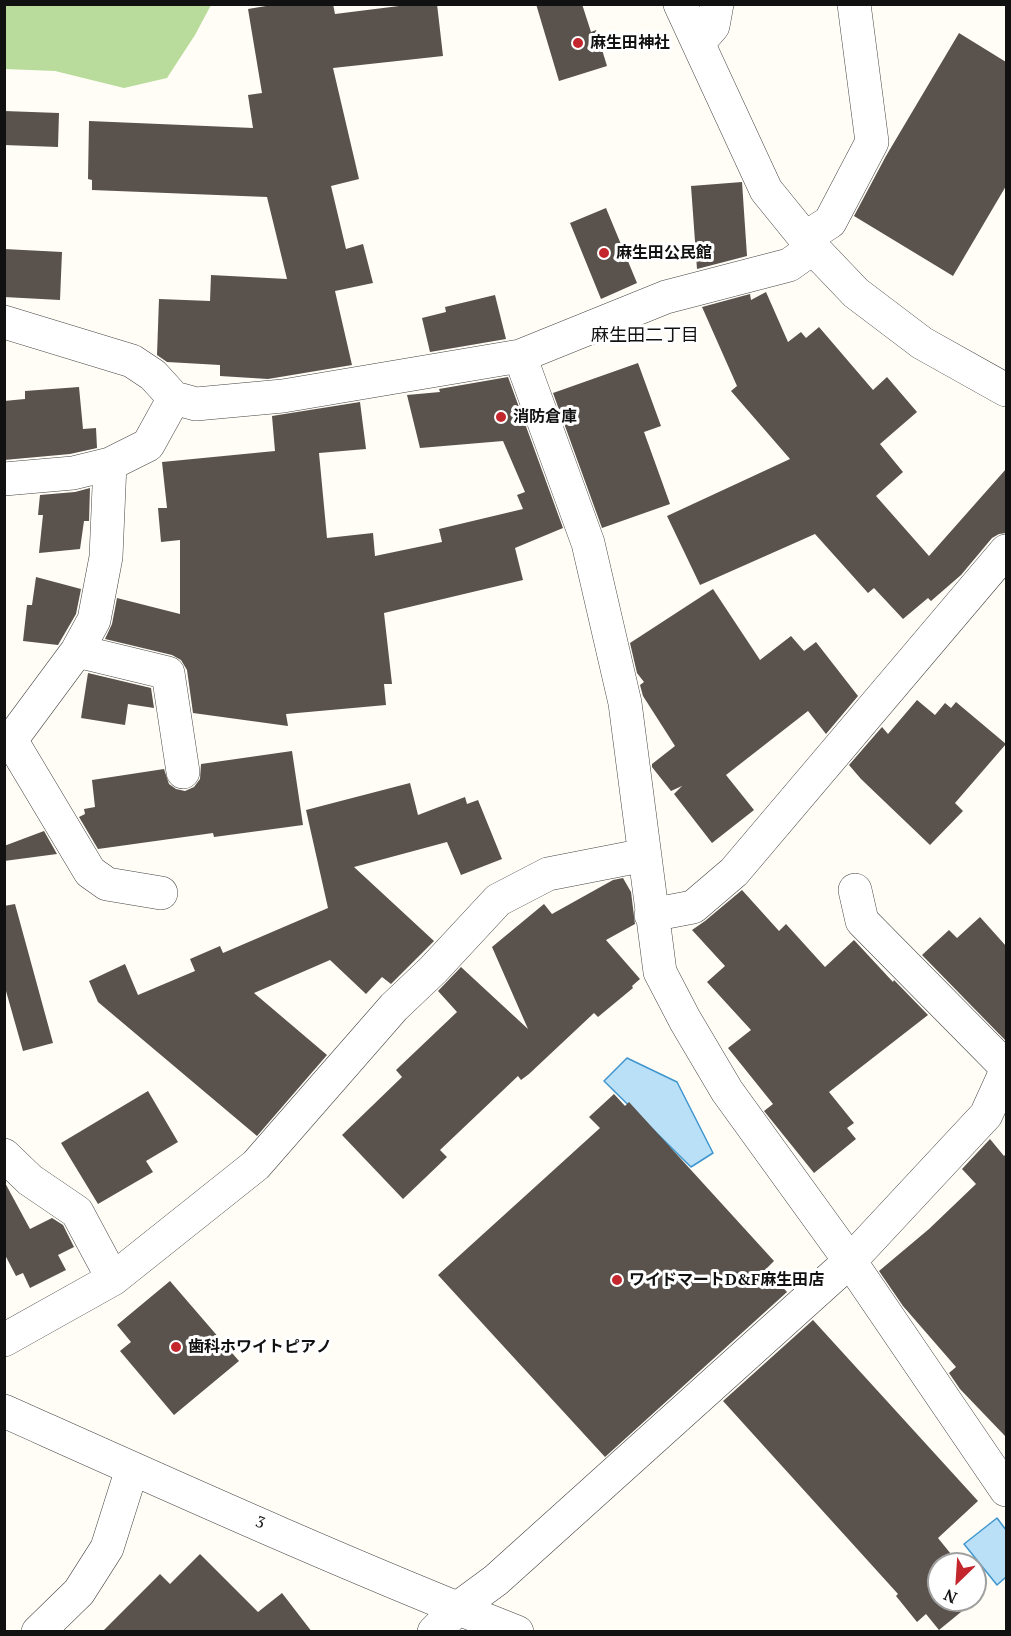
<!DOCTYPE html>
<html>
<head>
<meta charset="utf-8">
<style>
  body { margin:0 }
  #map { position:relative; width:1011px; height:1636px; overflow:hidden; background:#fffdf5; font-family:"PT Serif",serif }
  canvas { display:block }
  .frame { position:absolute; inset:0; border:6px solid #111; pointer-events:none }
  .north { position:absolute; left:927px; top:1552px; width:60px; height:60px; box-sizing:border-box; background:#fff; border:2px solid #a0a0a0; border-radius:50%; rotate:205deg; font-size:16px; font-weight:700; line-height:24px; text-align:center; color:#111 }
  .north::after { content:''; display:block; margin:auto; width:21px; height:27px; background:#c4262e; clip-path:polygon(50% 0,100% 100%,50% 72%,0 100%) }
</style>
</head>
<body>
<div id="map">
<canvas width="1011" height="1636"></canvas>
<div class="frame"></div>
<div class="north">N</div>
</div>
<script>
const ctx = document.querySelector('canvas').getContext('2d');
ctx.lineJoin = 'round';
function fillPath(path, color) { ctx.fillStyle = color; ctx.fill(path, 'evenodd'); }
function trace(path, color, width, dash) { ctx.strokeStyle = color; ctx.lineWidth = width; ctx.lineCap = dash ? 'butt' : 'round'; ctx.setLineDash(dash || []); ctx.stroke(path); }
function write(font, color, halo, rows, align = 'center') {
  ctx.font = font + ' "PT Serif","Noto Sans JP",serif'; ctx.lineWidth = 6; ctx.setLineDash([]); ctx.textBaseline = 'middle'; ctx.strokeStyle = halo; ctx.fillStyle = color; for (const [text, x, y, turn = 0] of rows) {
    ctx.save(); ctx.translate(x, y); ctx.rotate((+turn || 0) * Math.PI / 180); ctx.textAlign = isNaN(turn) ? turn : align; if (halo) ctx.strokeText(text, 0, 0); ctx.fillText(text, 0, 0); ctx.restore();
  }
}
fillPath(new Path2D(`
  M 5,4 L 211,4 L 211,5 L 195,35 L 167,78 L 124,88 L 55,71 L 5,69 Z`), '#b9dc9c');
const water = new Path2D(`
  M 627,1058 L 677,1082 L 713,1153 L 691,1167 L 604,1081 Z
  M 997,1518 L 1006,1530 L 1006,1577 L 997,1585 L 964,1544 Z`);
fillPath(water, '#b9e0f7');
trace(water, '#3f96cf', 1.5);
fillPath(new Path2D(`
  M 278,4 L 333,4 L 335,14 L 415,4 L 437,4 L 443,56 L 333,68 L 359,179 L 331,186 L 346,249 L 363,244 L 373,283 L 335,291 L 352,365 L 268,379 L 220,376 L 220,365 L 167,362 L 157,355 L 159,299 L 210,301 L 211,275 L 287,279 L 267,197 L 92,190 L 92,180 L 88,179 L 89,121 L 253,128 L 248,95 L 262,93 L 248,9 Z
  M 536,4 L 582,4 L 591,32 L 596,30 L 607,66 L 559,81 Z
  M 959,33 L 1006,62 L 1006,186 L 953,276 L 854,216 L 886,156 Z
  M 4,111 L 59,113 L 58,147 L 4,145 Z
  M 742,182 L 747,256 L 697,269 L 691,186 Z
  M 606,208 L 637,283 L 601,299 L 570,223 Z
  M 4,249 L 62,252 L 60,300 L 4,297 Z
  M 766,292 L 788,342 L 801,332 L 806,338 L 819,327 L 873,390 L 887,377 L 917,412 L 880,444 L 903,472 L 876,496 L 929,556 L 1006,469 L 1006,533 L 999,534 L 992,538 L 961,575 L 931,601 L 928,598 L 903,619 L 874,588 L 868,593 L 815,534 L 700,585 L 667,516 L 790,459 L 731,391 L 737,386 L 702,307 L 750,294 L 751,300 Z
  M 495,295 L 506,339 L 430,352 L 422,318 L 446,312 L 445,307 Z
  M 638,363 L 661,426 L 644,432 L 670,504 L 602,528 L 553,393 Z
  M 508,377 L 563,528 L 515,548 L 523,580 L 384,613 L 392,684 L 384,684 L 386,705 L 286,714 L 288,726 L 193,713 L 187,670 L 181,660 L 172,655 L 105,639 L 112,624 L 117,598 L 180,614 L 180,540 L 161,542 L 158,508 L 167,508 L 162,462 L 275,451 L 272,416 L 360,402 L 366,449 L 319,453 L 327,538 L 373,533 L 375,556 L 442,542 L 439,529 L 523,509 L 517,495 L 525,492 L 503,441 L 420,448 L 407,395 L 440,392 L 439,389 Z
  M 79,387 L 83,429 L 96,428 L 97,448 L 70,454 L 4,460 L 4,401 L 25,399 L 25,391 Z
  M 90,488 L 89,521 L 84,521 L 80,549 L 39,553 L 43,515 L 38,515 L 40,495 L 75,492 Z
  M 36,577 L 81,589 L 76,614 L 58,645 L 23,641 L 27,605 L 32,605 Z
  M 713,589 L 760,660 L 791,636 L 804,651 L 816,642 L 858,696 L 826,734 L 808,711 L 726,775 L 754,810 L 712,843 L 674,794 L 682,786 L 671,791 L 652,767 L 652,764 L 675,746 L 643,696 L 640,685 L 644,682 L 637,673 L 630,643 Z
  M 88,673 L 151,688 L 154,708 L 128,704 L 125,725 L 81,718 Z
  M 917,700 L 935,715 L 945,703 L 951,708 L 956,702 L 1006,744 L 955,803 L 963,811 L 930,845 L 861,779 L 849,765 L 882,727 L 888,734 Z
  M 292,751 L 303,825 L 214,837 L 213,833 L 98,849 L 79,817 L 85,814 L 84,809 L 95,807 L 92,780 L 164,769 L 169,784 L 176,789 L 185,791 L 194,787 L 200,779 L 201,764 Z
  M 410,783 L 418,815 L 465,797 L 467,804 L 478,800 L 502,859 L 461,875 L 447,842 L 354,867 L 434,941 L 391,984 L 382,977 L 366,994 L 330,960 L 254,993 L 327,1055 L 257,1136 L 98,1002 L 89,981 L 125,964 L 138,995 L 195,971 L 190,959 L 220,946 L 223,953 L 328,908 L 306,810 Z
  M 44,831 L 57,854 L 4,861 L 4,846 Z
  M 623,878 L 631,892 L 635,924 L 606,940 L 640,979 L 632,986 L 633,988 L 598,1017 L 594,1013 L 529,1074 L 521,1080 L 518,1076 L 440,1150 L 447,1157 L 403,1199 L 342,1135 L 402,1077 L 396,1070 L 457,1012 L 438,991 L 461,967 L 528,1029 L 492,947 L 544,904 L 552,914 L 613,880 Z
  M 742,890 L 779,931 L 786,924 L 825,967 L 854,940 L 893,982 L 894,980 L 928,1015 L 829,1092 L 854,1123 L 847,1128 L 856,1139 L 814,1173 L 764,1111 L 773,1104 L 728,1048 L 751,1030 L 707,982 L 725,966 L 692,930 L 705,921 Z
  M 15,904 L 53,1043 L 23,1051 L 4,984 L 4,906 Z
  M 980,917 L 1006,946 L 1006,1041 L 922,955 L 949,930 L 957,938 Z
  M 148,1091 L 178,1142 L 146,1161 L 153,1172 L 98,1204 L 61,1143 Z
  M 614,1094 L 625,1106 L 629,1102 L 774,1261 L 766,1269 L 787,1292 L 605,1457 L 438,1275 L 600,1128 L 589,1117 Z
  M 990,1139 L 1004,1156 L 1006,1154 L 1006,1437 L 960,1389 L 949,1373 L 956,1367 L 903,1306 L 879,1271 L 929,1229 L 976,1184 L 962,1169 Z
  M 4,1181 L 30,1229 L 52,1218 L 63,1225 L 74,1247 L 58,1255 L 66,1270 L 30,1288 L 23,1273 L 16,1276 L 4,1253 Z
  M 170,1281 L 239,1361 L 174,1415 L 120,1351 L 131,1342 L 117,1325 Z
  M 813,1320 L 978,1501 L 938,1538 L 959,1564 L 939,1564 L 939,1600 L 975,1600 L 975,1584 L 983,1594 L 939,1630 L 926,1614 L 917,1622 L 896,1596 L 898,1594 L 723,1401 Z
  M 200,1554 L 258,1612 L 282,1593 L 312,1632 L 102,1632 L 160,1574 L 170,1584 Z`), '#5a524d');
const minor = new Path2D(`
  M 680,4 L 766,190 L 813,248 L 856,293 L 922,343 L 1006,390
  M 698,43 L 713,26 L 717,4
  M 805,238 L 830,222 L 872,142 L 854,4
  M 4,322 L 132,361 L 153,375 L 174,398 L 196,404 L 283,396 L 520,356 L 666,297 L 789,265 L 813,248
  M 520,356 L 588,543 L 625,703 L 660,972 L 685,1020 L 727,1091 L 850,1261 L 1006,1490
  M 4,479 L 73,473 L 110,464 L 148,445 L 174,398
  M 77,651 L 168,673 L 183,772
  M 11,740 L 90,872 L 107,884 L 161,893
  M 4,746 L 11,740 L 77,651 L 94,620 L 106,557 L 110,464
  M 855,890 L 862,921 L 1006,1067
  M 651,915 L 693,907 L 734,872 L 1006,551
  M 4,1155 L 30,1180 L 77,1212 L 113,1279
  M 4,1340 L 113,1279 L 256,1165 L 394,1007 L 433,970 L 498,900 L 548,874 L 645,855
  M 4,1411 C 174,1487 344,1564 517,1632
  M 38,1632 L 79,1592 L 107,1548 L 132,1469
  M 434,1632 L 458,1608 L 496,1580 L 850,1261 L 986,1115 L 1006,1071`);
trace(minor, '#444', 34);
trace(minor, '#fff', 33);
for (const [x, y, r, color] of [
  [578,43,6,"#c4262e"],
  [604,253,6,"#c4262e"],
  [501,417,6,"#c4262e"],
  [617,1280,6,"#c4262e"],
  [176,1347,6,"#c4262e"]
]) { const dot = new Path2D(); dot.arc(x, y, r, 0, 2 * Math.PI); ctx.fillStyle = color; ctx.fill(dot); trace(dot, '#fff', 2); }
write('bold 16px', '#111', '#fff', [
  ["麻生田神社",590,43],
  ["麻生田公民館",616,253],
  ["消防倉庫",513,417],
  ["ワイドマートD&F麻生田店",629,1280],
  ["歯科ホワイトピアノ",188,1347]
], 'left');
write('16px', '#111', '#fff', [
  ["3",260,1523,23]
]);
write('18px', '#111', '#fff', [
  ["麻生田二丁目",645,336]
]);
</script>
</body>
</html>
